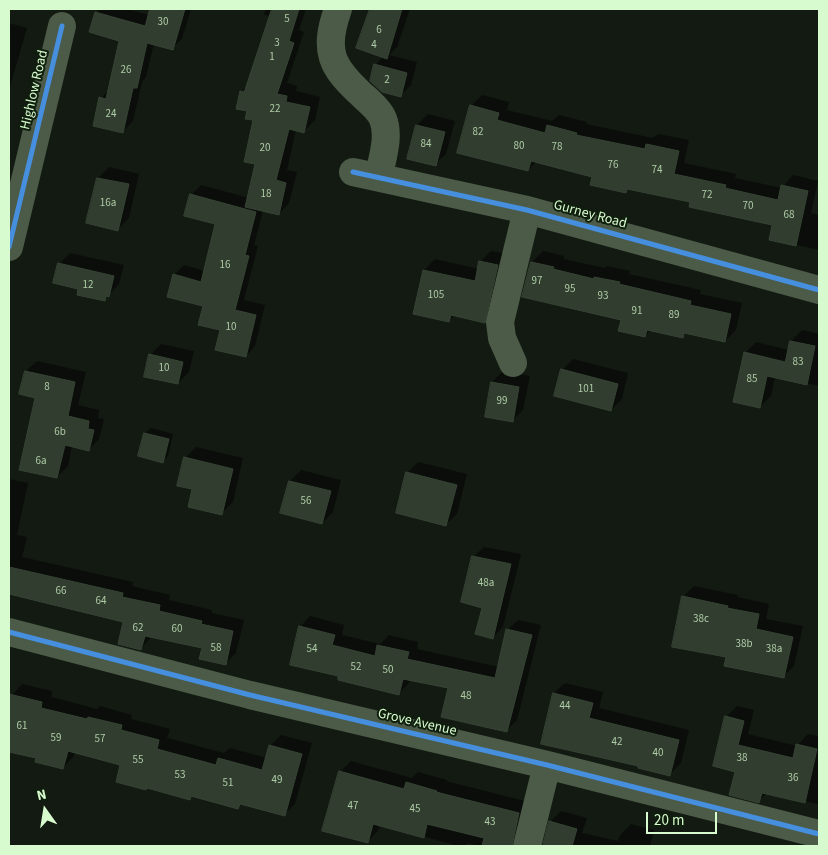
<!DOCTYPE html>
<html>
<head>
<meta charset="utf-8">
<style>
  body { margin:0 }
  #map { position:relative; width:828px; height:855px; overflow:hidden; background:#131a12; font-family:"Source Sans 3",sans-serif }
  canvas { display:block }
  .frame { position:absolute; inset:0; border:10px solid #d7fbce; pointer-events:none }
  .north { position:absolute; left:20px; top:785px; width:50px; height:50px; -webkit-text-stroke:4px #101e0e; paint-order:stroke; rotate:347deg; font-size:14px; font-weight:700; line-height:20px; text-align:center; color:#d7fbce }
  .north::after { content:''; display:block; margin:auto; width:18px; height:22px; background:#d7fbce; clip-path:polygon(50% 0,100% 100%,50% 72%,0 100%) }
  .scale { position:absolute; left:646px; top:812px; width:71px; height:22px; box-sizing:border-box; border:2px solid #d7fbce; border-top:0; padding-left:6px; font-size:15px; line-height:18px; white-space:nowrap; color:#d7fbce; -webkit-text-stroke:4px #101e0e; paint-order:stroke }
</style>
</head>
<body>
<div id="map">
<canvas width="828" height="855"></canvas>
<div class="frame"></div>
<div class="north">N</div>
<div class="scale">20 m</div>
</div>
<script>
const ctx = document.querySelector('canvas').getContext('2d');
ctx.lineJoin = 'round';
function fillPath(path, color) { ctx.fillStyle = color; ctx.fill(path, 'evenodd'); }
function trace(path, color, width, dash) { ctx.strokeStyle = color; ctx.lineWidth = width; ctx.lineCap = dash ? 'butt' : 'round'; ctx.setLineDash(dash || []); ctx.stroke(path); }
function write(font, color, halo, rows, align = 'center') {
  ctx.font = font + ' "Source Sans 3",sans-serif'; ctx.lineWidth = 4; ctx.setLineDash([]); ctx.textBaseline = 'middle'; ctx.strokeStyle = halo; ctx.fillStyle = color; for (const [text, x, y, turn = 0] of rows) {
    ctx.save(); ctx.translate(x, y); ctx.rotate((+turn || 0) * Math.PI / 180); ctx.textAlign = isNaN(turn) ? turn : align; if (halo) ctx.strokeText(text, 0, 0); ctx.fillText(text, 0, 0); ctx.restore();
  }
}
fillPath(new Path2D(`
  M 101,9 L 126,9 L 150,15 L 152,9 L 191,9 L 182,39 L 172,48 L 154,43 L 146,77 L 142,82 L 133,121 L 123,131 L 101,98 L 109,90 L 120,40 L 96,13 Z
  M 266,9 L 306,9 L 299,30 L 304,32 L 287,83 L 297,86 L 296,91 L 320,97 L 315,120 L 304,131 L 296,129 L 287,170 L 297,172 L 289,203 L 279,214 L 263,210 L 254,245 L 258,246 L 244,300 L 265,305 L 255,346 L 246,356 L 222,329 L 204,306 L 174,275 L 184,265 L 205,271 L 217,223 L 191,195 L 201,185 L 249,198 L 257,163 L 255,120 L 249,110 L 241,92 L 247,86 L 271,17 L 264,14 Z
  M 370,9 L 410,9 L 397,47 L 389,55 L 417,62 L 411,85 L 400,96 L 375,65 L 384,56 L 357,47 Z
  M 9,23 L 27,28 L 9,90 Z
  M 482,95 L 509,102 L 507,110 L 552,121 L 559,115 L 587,122 L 586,124 L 653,138 L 658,134 L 689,140 L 684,163 L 736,174 L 735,178 L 782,188 L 793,175 L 818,181 L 811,213 L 819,215 L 819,250 L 770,239 L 774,224 L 691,201 L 629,188 L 626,191 L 594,176 L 537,161 L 528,170 L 471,106 Z
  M 428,114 L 455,121 L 446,154 L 435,164 L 409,158 L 417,125 Z
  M 109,167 L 139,174 L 129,218 L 118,229 L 88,222 L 98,178 Z
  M 491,251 L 508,254 L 495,311 L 484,322 L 454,315 L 449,321 L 414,313 L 424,270 L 435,259 L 479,269 L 480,262 Z
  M 543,251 L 564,256 L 564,259 L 605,268 L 607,266 L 630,271 L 629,274 L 701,290 L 700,294 L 742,303 L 736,330 L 725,341 L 686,333 L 683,336 L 651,330 L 645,336 L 622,319 L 532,262 Z
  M 70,253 L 124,265 L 119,284 L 104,300 L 80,288 L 59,264 Z
  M 802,330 L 819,334 L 819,386 L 775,376 L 771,396 L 760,407 L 745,353 L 756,342 L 789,350 L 791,341 Z
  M 161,344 L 194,351 L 189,372 L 178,383 L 150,355 Z
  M 573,359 L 628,373 L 622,399 L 611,410 L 562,370 Z
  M 37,361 L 86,372 L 78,405 L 99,410 L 98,418 L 104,419 L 99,439 L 88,450 L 72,446 L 68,466 L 57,477 L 37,397 L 26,371 Z
  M 503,371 L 530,376 L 523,410 L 512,421 L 486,416 L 492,382 Z
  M 151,428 L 173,434 L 168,456 L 163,461 L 145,433 Z
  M 196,447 L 243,458 L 233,502 L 222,513 L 194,488 L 185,458 Z
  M 418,462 L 467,474 L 457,514 L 446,524 L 407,473 Z
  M 301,470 L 341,480 L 333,512 L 322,523 L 290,481 Z
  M 9,479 L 28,483 L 17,535 L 27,537 L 22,557 L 133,582 L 132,586 L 170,595 L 169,600 L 212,610 L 212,613 L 244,620 L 236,653 L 226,663 L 203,647 L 152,636 L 141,649 L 125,621 L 9,593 Z
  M 484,547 L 521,554 L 503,627 L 493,637 L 484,607 L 473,557 Z
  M 694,586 L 738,595 L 738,597 L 769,604 L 766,619 L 803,626 L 794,666 L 783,677 L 727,656 L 683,597 Z
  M 310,616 L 344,625 L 342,635 L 380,644 L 389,635 L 418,642 L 417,649 L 499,667 L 507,630 L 518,620 L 541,625 L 517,720 L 507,730 L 449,687 L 410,679 L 409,683 L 399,693 L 340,675 L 300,627 Z
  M 565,683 L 603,692 L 599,708 L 689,730 L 681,763 L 670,774 L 640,765 L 554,693 Z
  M 22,684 L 52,691 L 51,697 L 97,709 L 100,706 L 132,715 L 131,719 L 170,729 L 167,738 L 224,753 L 230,748 L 267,758 L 270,746 L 281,735 L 312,743 L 295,804 L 284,815 L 242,803 L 238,808 L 193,795 L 190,798 L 122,764 L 75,752 L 73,757 L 63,768 L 38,757 L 9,751 L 9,707 L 12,695 Z
  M 737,706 L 754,710 L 748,734 L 797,746 L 808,734 L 819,736 L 819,804 L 767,793 L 759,801 L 736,771 L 726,717 Z
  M 351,761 L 412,778 L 418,772 L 447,780 L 446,781 L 529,802 L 524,846 L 480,846 L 468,843 L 465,846 L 458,846 L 380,824 L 378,831 L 367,842 L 340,772 Z
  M 561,811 L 587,818 L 582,833 L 618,841 L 620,835 L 631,824 L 654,830 L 650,846 L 544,846 L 550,822 Z`), '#0007');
const building = new Path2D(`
  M 150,9 L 185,9 L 173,50 L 147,43 L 137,88 L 133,88 L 123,133 L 93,126 L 99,97 L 106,99 L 119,41 L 89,32 L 95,12 L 145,26 Z
  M 272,9 L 299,9 L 289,41 L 294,43 L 277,94 L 287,96 L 286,102 L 310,107 L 304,133 L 289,129 L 276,180 L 286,183 L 279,215 L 245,207 L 255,164 L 244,162 L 253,120 L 245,119 L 247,111 L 236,109 L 240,91 L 244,92 Z
  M 370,9 L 402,9 L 387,59 L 356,48 Z
  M 374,64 L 407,73 L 401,97 L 382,92 L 370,81 Z
  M 470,105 L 499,113 L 497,120 L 545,133 L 547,125 L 577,133 L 576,135 L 645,149 L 646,144 L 679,151 L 674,174 L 726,185 L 725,188 L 778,200 L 781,185 L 808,191 L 796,246 L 769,240 L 772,225 L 689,207 L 690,202 L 627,189 L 626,193 L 590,185 L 592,177 L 531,161 L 528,171 L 457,153 Z
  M 416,125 L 445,132 L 436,166 L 407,159 Z
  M 97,178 L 129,184 L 118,231 L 86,223 Z
  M 190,194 L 256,212 L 245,255 L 249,256 L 235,310 L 256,315 L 246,357 L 215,350 L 220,330 L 198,325 L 203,306 L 167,297 L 173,274 L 201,282 L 215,224 L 184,216 Z
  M 479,261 L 498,265 L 485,323 L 451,315 L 449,322 L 413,314 L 423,270 L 475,281 Z
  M 531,262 L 554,267 L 553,269 L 594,279 L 594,277 L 620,282 L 619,284 L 691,301 L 690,305 L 731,314 L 725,342 L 684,333 L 683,338 L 647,330 L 645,337 L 618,331 L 621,320 L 522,297 Z
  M 58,263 L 114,276 L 109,297 L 106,296 L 105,301 L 77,295 L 78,289 L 53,283 Z
  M 790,341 L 815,346 L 807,385 L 767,376 L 760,408 L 733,402 L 744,352 L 785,362 Z
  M 149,354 L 183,362 L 178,384 L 144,377 Z
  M 561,369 L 618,384 L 611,411 L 554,396 Z
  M 25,371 L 75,382 L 68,416 L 89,421 L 88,429 L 94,430 L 89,451 L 65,445 L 57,478 L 19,470 L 35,398 L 19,394 Z
  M 491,382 L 519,387 L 513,422 L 485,417 Z
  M 144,433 L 169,439 L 163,463 L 138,456 Z
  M 184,457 L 233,469 L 222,515 L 188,507 L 192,489 L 177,486 Z
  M 406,472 L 457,485 L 446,526 L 396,513 Z
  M 289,481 L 331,491 L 322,524 L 280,513 Z
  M 472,556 L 511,564 L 493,639 L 475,634 L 482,608 L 461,602 Z
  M 9,567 L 123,593 L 122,597 L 160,605 L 159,611 L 202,621 L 201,624 L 233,631 L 226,665 L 199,659 L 202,648 L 145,636 L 141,650 L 118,644 L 123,622 L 9,594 Z
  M 682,596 L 728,606 L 727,608 L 759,614 L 756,629 L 793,637 L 784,678 L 724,666 L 726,657 L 672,647 Z
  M 299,626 L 335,635 L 332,645 L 375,656 L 377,645 L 409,652 L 407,659 L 495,678 L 506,629 L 532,635 L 507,732 L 441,717 L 448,688 L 403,679 L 399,695 L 338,680 L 338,676 L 290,665 Z
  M 553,693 L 593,703 L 589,718 L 679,740 L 670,776 L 638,768 L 638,766 L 541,744 Z
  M 9,694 L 42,702 L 41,708 L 87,719 L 88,717 L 122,725 L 121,730 L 159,740 L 157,749 L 216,765 L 218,758 L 262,770 L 269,745 L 302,754 L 285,816 L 240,804 L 238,809 L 191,796 L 190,800 L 147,788 L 146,790 L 116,782 L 120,765 L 68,751 L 63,769 L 35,762 L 36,758 L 9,752 Z
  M 725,716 L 744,721 L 738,745 L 793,758 L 796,744 L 817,749 L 805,803 L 762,793 L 759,803 L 729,795 L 735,772 L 713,766 Z
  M 339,771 L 404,789 L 406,782 L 437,791 L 436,792 L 519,813 L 512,846 L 482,846 L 484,838 L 427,824 L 424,838 L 373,824 L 368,843 L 322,831 Z
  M 549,821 L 577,829 L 572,846 L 543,846 Z`);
fillPath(building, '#313d2f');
trace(building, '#364434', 1);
trace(new Path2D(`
  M 338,9 C 323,51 331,67 363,96 C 370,102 380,111 383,119 C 390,137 382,158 379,176
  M 353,172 L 527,210 L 819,290
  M 9,247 L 62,26
  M 513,363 L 502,338 L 500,322 L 527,210
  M 9,632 L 250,695 L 547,765 L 819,834
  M 527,846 L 547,765`), '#4c5b47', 28);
trace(new Path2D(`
  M 353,172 L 527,210 L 819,290
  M 9,247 L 62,26
  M 9,632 L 250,695 L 547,765 L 819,834`), '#468fdf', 5);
write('11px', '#aecca6', null, [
  ["5",287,20],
  ["30",163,23],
  ["6",379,31],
  ["3",277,44],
  ["4",374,46],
  ["1",272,58],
  ["26",126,71],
  ["2",387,81],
  ["22",275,110],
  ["24",111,115],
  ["82",478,133],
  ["84",426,145],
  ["80",519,147],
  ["78",557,148],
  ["20",265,149],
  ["76",613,166],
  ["74",657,171],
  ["18",266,195],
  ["72",707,196],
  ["16a",108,204],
  ["70",748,207],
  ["68",789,216],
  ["16",225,266],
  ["97",537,282],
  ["12",88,286],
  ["95",570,290],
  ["105",436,296],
  ["93",603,297],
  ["91",637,312],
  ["89",674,316],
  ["10",231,328],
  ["83",798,363],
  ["10",164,369],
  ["85",752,380],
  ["8",47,388],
  ["101",586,390],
  ["99",502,402],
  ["6b",60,433],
  ["6a",41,462],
  ["56",306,502],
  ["48a",486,584],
  ["66",61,592],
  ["64",101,602],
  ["38c",701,620],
  ["62",138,629],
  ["60",177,630],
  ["38b",744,645],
  ["58",216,649],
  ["54",312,650],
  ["38a",774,650],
  ["52",356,668],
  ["50",388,671],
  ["48",466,697],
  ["44",565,707],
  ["61",22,727],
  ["59",56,739],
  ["57",100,740],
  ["42",617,743],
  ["40",658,754],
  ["38",742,759],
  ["55",138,761],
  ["53",180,776],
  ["36",793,779],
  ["49",277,781],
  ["51",228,784],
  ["47",353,807],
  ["45",415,810],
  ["43",490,823]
]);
write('14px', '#d7fbce', '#101e0e', [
  ["Highlow Road",35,90,-77],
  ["Gurney Road",590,215,15],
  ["Grove Avenue",417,723,13]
]);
</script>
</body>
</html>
